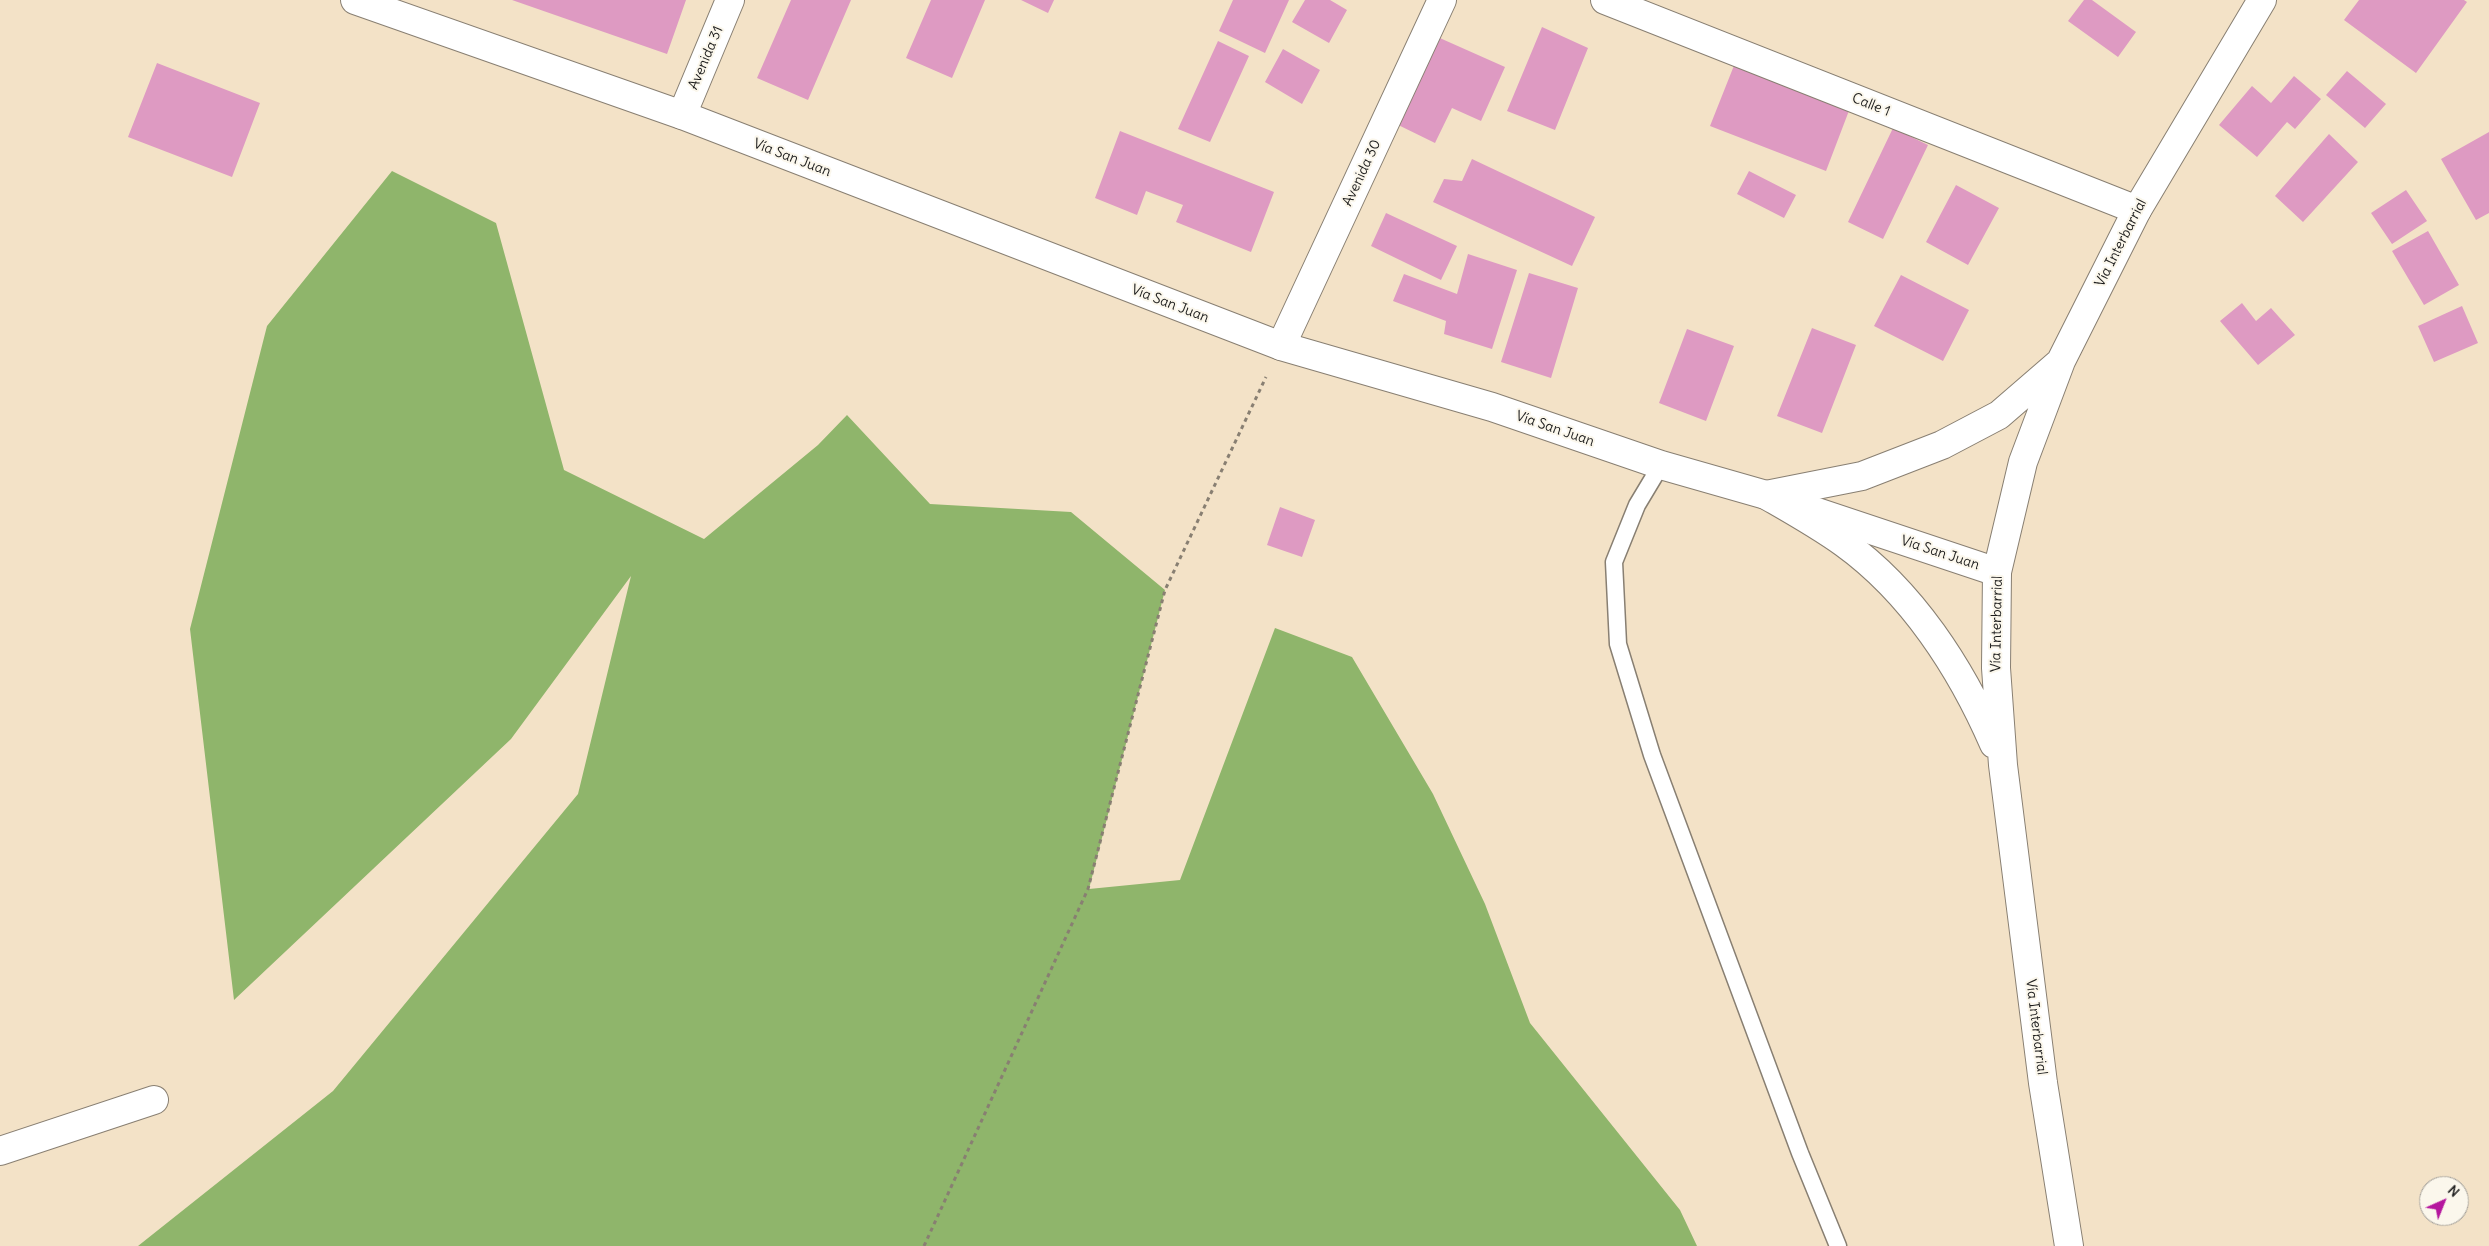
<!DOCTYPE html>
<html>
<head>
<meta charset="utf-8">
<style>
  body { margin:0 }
  #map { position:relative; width:2489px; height:1246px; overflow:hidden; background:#f3e2c7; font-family:Delius,sans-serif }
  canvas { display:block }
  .north { position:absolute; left:2419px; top:1176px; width:50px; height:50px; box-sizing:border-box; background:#fbf7ec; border:1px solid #a29f99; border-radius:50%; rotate:44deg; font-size:14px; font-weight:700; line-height:20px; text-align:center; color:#1c1c1c }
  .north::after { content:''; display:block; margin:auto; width:18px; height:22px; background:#b5179e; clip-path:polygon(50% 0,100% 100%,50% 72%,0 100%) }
</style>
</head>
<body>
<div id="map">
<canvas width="2489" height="1246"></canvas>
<div class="north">N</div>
</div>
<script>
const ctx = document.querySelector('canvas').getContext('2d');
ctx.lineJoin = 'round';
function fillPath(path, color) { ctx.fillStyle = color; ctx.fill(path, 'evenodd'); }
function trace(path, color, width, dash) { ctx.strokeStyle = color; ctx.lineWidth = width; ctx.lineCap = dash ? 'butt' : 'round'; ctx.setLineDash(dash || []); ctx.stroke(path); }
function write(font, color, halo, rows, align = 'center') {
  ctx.font = font + ' Delius,sans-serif'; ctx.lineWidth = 4; ctx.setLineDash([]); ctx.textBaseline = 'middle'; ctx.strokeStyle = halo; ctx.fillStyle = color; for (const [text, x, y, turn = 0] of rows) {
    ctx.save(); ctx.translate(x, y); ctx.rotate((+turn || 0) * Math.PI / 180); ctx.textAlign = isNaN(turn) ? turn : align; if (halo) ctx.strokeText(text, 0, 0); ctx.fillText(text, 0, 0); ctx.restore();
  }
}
fillPath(new Path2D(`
  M 392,171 L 496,223 L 564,470 L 704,539 L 818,445 L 847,415 L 930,504 L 1071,512 L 1165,590 L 1089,889 L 1180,880 L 1275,628 L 1352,657 L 1433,794 L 1485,904 L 1530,1023 L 1680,1210 L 1697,1246 L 138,1246 L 333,1091 L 578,794 L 631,576 L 511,739 L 234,1000 L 190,629 L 267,326 Z`), '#8fb56b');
fillPath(new Path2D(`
  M 512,0 L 686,0 L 667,54 Z
  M 791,0 L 851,0 L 808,100 L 757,78 Z
  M 931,0 L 985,0 L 952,78 L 906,58 Z
  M 1021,0 L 1054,0 L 1048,13 Z
  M 1233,0 L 1289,0 L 1265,53 L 1219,31 Z
  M 1305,0 L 1330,0 L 1347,10 L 1329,43 L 1292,22 Z
  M 2084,0 L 2092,0 L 2136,32 L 2118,57 L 2068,21 Z
  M 2359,0 L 2464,0 L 2467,2 L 2416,73 L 2344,20 Z
  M 1542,27 L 1588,48 L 1555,130 L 1507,111 Z
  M 1424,31 L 1505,67 L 1481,121 L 1452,108 L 1435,143 L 1386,119 Z
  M 1218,41 L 1249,56 L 1210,142 L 1178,129 Z
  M 1283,49 L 1320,70 L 1302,104 L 1265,82 Z
  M 157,63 L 260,103 L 232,177 L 128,137 Z
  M 1735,63 L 1850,108 L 1826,171 L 1710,126 Z
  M 2347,71 L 2386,104 L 2365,128 L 2326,95 Z
  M 2294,76 L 2321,99 L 2295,129 L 2287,122 L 2257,157 L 2219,125 L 2252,86 L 2271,103 Z
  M 1893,128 L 1928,145 L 1883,239 L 1848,222 Z
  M 1120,131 L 1274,192 L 1251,252 L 1176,222 L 1183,205 L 1146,191 L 1137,215 L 1095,198 Z
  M 2489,132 L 2489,213 L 2476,220 L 2441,159 Z
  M 2329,134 L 2358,162 L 2303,222 L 2275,196 Z
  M 1472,159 L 1595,217 L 1572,266 L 1433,202 L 1444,179 L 1462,181 Z
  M 1749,171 L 1796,195 L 1784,218 L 1737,194 Z
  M 1956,185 L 1999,208 L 1968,265 L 1926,242 Z
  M 2406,190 L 2427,221 L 2392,244 L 2371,213 Z
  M 1386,213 L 1457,246 L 1441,280 L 1371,246 Z
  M 2428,231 L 2459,285 L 2424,305 L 2392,251 Z
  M 1468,254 L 1517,270 L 1492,349 L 1444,334 L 1446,321 L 1393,301 L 1404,274 L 1457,294 Z
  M 1529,273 L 1578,288 L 1551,378 L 1501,362 Z
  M 1901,275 L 1969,310 L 1943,361 L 1874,326 Z
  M 2242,303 L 2256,321 L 2271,308 L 2295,335 L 2258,365 L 2220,321 Z
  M 2462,306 L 2478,343 L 2434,362 L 2418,326 Z
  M 1812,328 L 1856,345 L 1822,433 L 1777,416 Z
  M 1687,329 L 1734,346 L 1706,421 L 1659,403 Z
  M 1280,507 L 1315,520 L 1302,557 L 1267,545 Z`), '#de9ac2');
const service = new Path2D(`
  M 1661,465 L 1637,505 L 1614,562 L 1618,644 L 1652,755 L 1800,1153 L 1838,1246`);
const minor = new Path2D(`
  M 1605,0 L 2137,210
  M 682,115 L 730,0
  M 1281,346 L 1442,0
  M 0,1151 L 154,1100`);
const tertiary = new Path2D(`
  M 355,0 L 682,115 L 1281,346 L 1492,407 L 1661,465 L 1766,495 L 1997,572`);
const primary = new Path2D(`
  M 1766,495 C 1792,510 1819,525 1844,543 C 1912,592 1961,668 1994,744
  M 1766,495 L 1862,476 L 1942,445 L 1999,415 L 2058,364
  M 2069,1246 L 2043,1083 L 2003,765 L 1996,668 L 1997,572 L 2023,462 L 2061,361 L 2137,210 L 2262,0`);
trace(service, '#887f72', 19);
trace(minor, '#887f72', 30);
trace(tertiary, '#887f72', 30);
trace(primary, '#887f72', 30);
trace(new Path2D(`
  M 924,1246 L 1088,889 L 1165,590 L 1266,377`), '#887f72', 3, [4, 4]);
trace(service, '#fff', 16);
trace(minor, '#fff', 28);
trace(tertiary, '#fff', 28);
trace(primary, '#fff', 28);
write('14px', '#1c1c1c', '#fbf7ec', [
  ["Avenida 31",706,58,-67],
  ["Calle 1",1871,105,22],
  ["Vía San Juan",792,158,21],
  ["Avenida 30",1362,173,-65],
  ["Vía Interbarrial",2121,243,-63],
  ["Vía San Juan",1170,304,21],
  ["Vía San Juan",1555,429,19],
  ["Vía San Juan",1940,553,18],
  ["Vía Interbarrial",1997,624,-89],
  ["Vía Interbarrial",2036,1027,83]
]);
</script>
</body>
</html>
